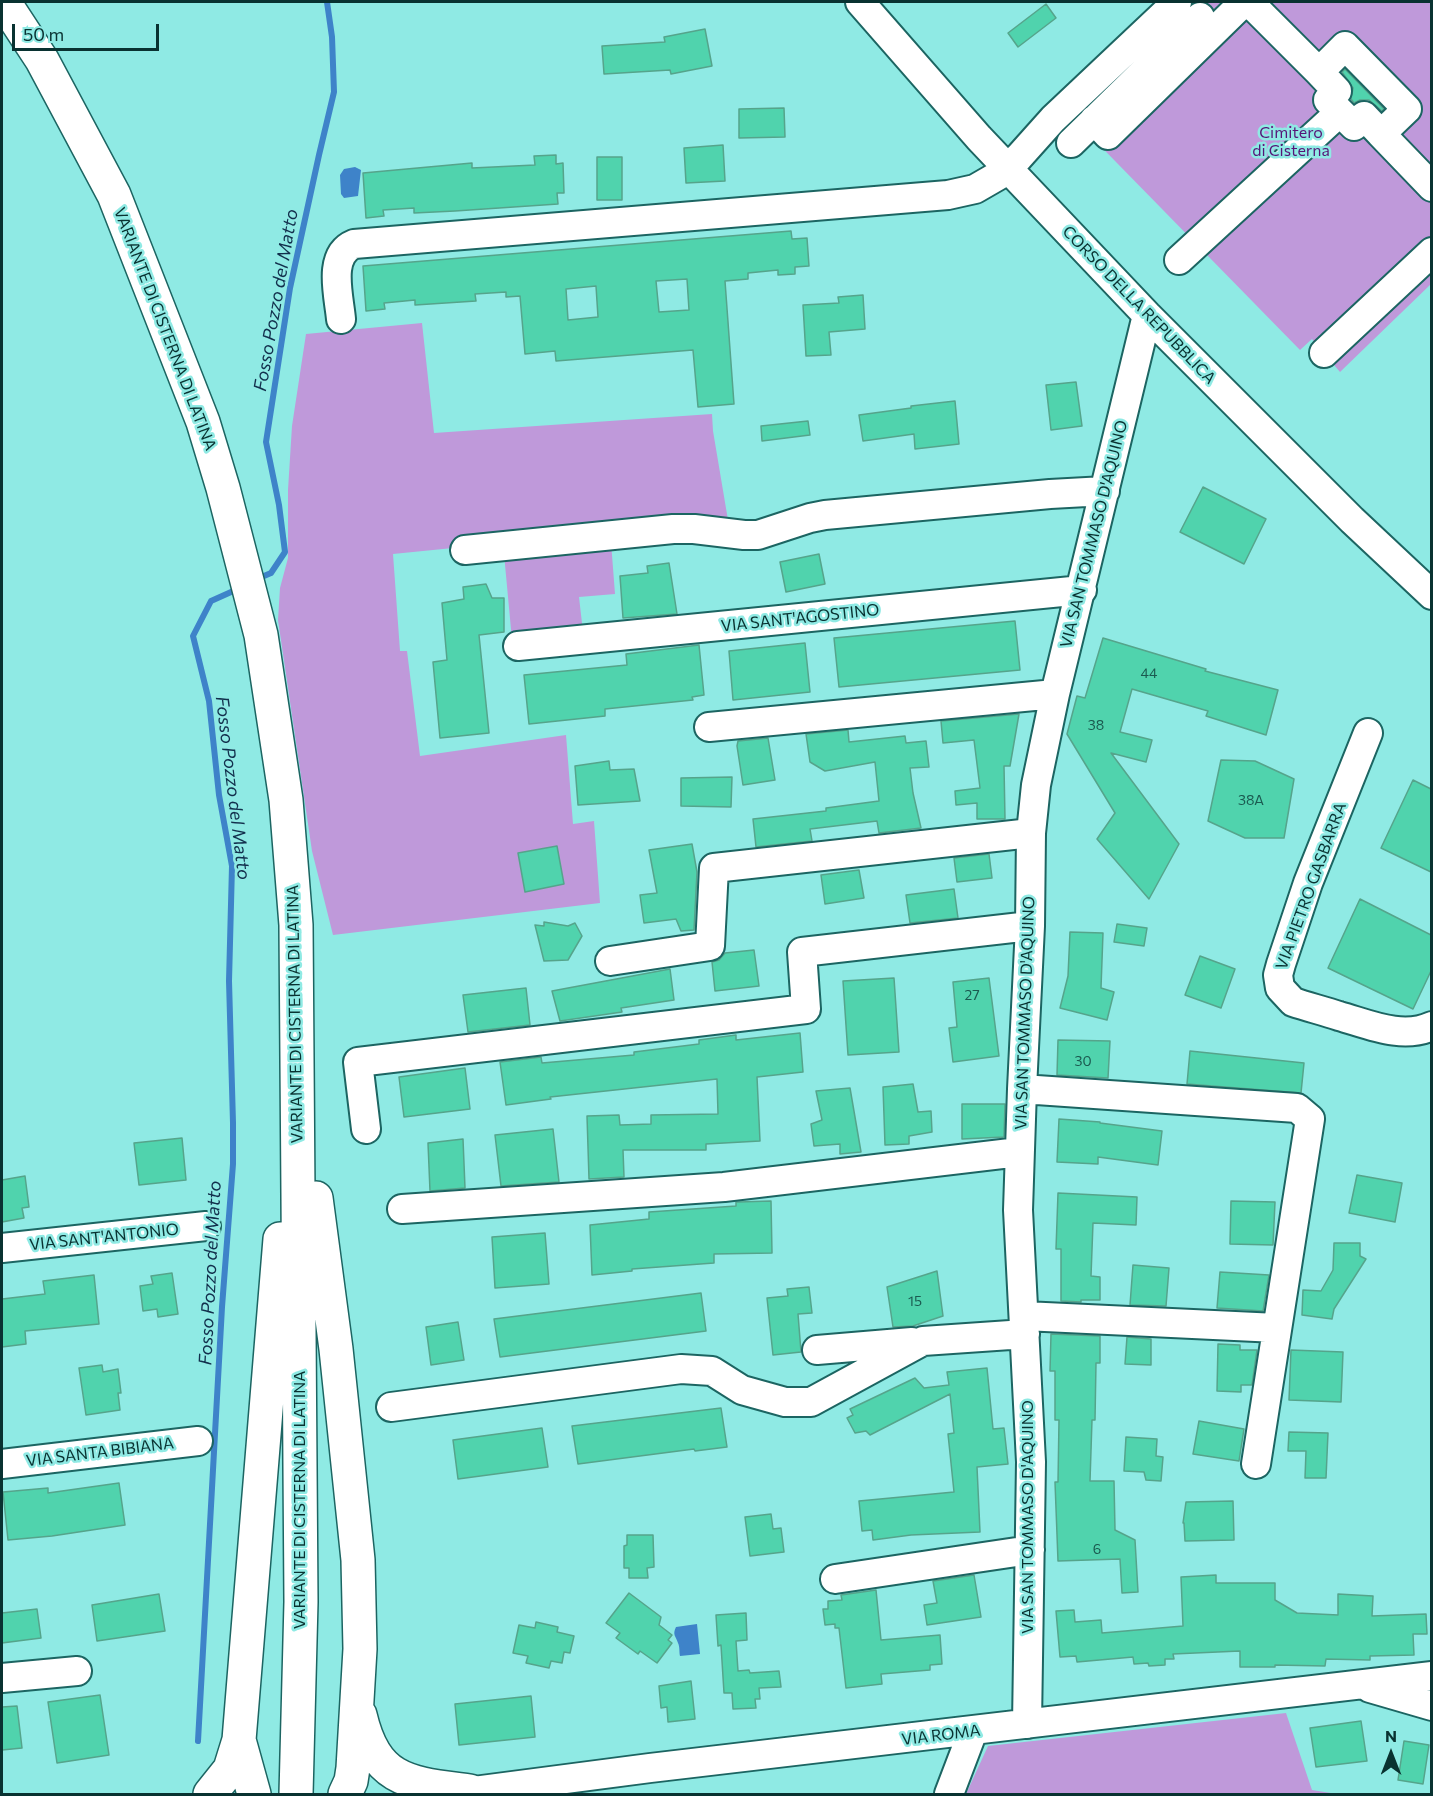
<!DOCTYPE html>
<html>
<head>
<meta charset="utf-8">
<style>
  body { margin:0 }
  #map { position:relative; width:1433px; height:1796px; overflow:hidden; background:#8feae4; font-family:Commissioner,sans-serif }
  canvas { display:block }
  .frame { position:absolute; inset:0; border:3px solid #093231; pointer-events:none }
  .north { position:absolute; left:1361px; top:1724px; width:60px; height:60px; -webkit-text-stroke:4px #8feae4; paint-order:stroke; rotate:0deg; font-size:16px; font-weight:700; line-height:24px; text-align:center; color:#093231 }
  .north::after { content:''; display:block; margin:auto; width:21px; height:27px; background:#093231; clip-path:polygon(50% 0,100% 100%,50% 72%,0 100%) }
  .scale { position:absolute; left:12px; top:24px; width:147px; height:27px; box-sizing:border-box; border:3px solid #093231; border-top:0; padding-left:8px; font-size:18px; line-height:21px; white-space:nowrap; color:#093231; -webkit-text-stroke:4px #8feae4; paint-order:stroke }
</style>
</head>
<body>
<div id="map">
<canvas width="1433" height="1796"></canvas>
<div class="frame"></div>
<div class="north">N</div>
<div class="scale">50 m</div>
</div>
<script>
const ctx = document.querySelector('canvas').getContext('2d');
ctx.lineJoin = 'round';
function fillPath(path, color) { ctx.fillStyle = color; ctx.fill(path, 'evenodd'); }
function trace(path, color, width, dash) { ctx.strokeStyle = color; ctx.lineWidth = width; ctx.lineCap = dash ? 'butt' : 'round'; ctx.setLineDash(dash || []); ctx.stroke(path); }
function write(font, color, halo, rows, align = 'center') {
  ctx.font = font + ' Commissioner,sans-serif'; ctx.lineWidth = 5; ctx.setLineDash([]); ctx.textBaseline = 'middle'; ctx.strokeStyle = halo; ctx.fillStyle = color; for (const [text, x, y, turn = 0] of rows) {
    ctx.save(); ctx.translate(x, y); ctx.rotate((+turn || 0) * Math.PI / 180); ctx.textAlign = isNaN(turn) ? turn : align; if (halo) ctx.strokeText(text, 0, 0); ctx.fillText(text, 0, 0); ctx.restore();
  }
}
fillPath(new Path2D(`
  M 1192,2 L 1431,2 L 1431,284 L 1340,372 L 1312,339 L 1300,350 L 1071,116 Z
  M 422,323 L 434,433 L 712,414 L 713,431 L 731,538 L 611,542 L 615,594 L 579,597 L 583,632 L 512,640 L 503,543 L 393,554 L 400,651 L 407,651 L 420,756 L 566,735 L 573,824 L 594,821 L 600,903 L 333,935 L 312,851 L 278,620 L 280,588 L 288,558 L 288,490 L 292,426 L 306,334 Z
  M 1286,1713 L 1312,1790 L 1337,1794 L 966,1794 L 988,1746 Z`), '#bf99da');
fillPath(new Path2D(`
  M 355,167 L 361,170 L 358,196 L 344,198 L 341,194 L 340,175 L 344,169 Z
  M 697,1624 L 700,1654 L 680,1656 C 679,1652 680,1647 678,1643 C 676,1636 672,1635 676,1627 Z`), '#3e83c9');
trace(new Path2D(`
  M 257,579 L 271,573 L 285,552 L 279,505 L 266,442 L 290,288 L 319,155 L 334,92 L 332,37 L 327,2
  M 198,1741 L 222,1307 L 233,1164 L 233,1123 L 229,981 L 232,866 L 219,795 L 209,701 L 193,636 L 211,601 L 240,588`), '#3e83c9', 6);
const building = new Path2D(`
  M 1046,4 L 1056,18 L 1018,47 L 1008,33 Z
  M 705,29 L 712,66 L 671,74 L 670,70 L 604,74 L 602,46 L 665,42 L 664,37 Z
  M 1345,69 L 1384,109 L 1382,111 L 1369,100 L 1360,100 L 1354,103 L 1351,99 L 1353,88 L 1342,72 Z
  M 784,108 L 785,137 L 739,138 L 739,109 Z
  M 723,145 L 725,181 L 686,183 L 684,148 Z
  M 556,155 L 556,164 L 563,163 L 564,193 L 557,193 L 558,204 L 455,211 L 414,213 L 414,208 L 383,210 L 384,216 L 366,218 L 363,173 L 472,163 L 472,168 L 535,165 L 534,156 Z
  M 597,157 L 622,157 L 622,200 L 597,200 Z
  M 791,231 L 792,239 L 807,238 L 809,266 L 795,267 L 795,274 L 778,275 L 778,270 L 748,273 L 748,279 L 725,281 L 734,404 L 698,407 L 693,350 L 556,361 L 555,351 L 525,354 L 520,296 L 506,297 L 506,292 L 475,294 L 476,301 L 415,305 L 415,300 L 384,303 L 385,309 L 366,311 L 363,266 ZM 687,279 L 689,310 L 659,312 L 656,281 ZM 596,286 L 598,317 L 568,320 L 566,289 Z
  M 863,295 L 865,329 L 829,332 L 831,355 L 806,356 L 803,305 L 839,303 L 838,297 Z
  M 1076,382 L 1082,426 L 1051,430 L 1046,385 Z
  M 955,401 L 959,444 L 915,449 L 914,434 L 863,441 L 859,415 L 911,408 L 911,406 Z
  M 808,421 L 810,435 L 762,441 L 761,426 Z
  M 1203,487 L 1266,519 L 1244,564 L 1180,532 Z
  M 819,554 L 825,584 L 786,592 L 780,562 Z
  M 669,563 L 677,614 L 623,618 L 620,576 L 648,573 L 647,566 Z
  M 486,584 L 492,598 L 504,598 L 504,632 L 479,635 L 489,733 L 440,738 L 433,662 L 447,660 L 442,603 L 464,599 L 463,587 Z
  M 1015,621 L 1020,670 L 839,687 L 834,638 Z
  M 1103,638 L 1206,669 L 1205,671 L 1278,690 L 1266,735 L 1206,716 L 1208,711 L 1132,689 L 1120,732 L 1152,740 L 1146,762 L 1111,753 L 1179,844 L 1149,899 L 1097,839 L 1115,813 L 1067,734 L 1077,696 L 1085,698 Z
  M 805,643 L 810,692 L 733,700 L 729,651 Z
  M 699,645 L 704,695 L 692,697 L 693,700 L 605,709 L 605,716 L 529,724 L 524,675 L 627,665 L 626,654 Z
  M 1019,714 L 1010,766 L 1004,766 L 1005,819 L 977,819 L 977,803 L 956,805 L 955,791 L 980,788 L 974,740 L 943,743 L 941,721 Z
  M 848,730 L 849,742 L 905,736 L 906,743 L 926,741 L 929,767 L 910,768 L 913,793 L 921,828 L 879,833 L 877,821 L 810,829 L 812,841 L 756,847 L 753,819 L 826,811 L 826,808 L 879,801 L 875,762 L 825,771 L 810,762 L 806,734 Z
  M 768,738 L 775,780 L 743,785 L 737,746 L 738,741 Z
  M 1221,760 L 1255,761 L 1294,779 L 1284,838 L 1245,838 L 1208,821 Z
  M 609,761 L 610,770 L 634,769 L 640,801 L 578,805 L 575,766 Z
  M 732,777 L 731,807 L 681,806 L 681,778 Z
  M 1413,780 L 1431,789 L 1431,872 L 1381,848 Z
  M 692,844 L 697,872 L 694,930 L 681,931 L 676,919 L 644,923 L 640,895 L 657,893 L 649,850 Z
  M 557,846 L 564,884 L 525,892 L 518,853 Z
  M 989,854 L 992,878 L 957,882 L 954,858 Z
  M 859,870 L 864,898 L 825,904 L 821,875 Z
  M 954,889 L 958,918 L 910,923 L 906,895 Z
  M 1360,899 L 1431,935 L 1431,971 L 1413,1009 L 1328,968 Z
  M 544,922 L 568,926 L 575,923 L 582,936 L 568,960 L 544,961 L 535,925 L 544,926 Z
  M 1117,924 L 1147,928 L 1144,946 L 1114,942 Z
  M 1070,932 L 1103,933 L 1101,988 L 1114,992 L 1107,1020 L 1060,1008 L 1068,976 Z
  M 754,950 L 759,986 L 715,991 L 712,962 L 719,960 L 725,953 Z
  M 1200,956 L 1235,969 L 1221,1008 L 1185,995 Z
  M 670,969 L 674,1000 L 621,1008 L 622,1012 L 560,1021 L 552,991 Z
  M 894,978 L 899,1052 L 848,1055 L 843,981 Z
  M 989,978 L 999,1056 L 953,1062 L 949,1028 L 957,1027 L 953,982 Z
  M 526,988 L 530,1025 L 468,1032 L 463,995 Z
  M 800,1033 L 803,1072 L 757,1077 L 760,1141 L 706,1144 L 706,1150 L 623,1150 L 624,1177 L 589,1179 L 587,1116 L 619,1115 L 620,1125 L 651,1124 L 651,1115 L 718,1114 L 717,1079 L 550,1097 L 551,1099 L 506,1105 L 500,1062 L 541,1057 L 542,1063 L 634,1055 L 634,1052 L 699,1044 L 699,1040 L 736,1035 L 736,1040 Z
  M 1058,1040 L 1110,1041 L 1108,1078 L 1057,1075 Z
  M 1190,1051 L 1304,1063 L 1301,1093 L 1187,1084 Z
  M 465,1068 L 470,1109 L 404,1117 L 399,1077 Z
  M 913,1084 L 918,1112 L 931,1111 L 932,1132 L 909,1136 L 909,1144 L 885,1145 L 883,1087 Z
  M 850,1088 L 861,1152 L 840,1154 L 840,1144 L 814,1146 L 811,1124 L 822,1120 L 816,1091 Z
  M 962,1104 L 1005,1104 L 1004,1137 L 962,1139 Z
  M 1059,1119 L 1100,1122 L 1100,1123 L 1162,1131 L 1158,1165 L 1098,1157 L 1098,1164 L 1057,1162 Z
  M 553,1129 L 559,1182 L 501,1186 L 495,1135 Z
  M 182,1138 L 186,1180 L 139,1185 L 134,1143 Z
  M 463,1139 L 465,1188 L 430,1191 L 428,1143 Z
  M 1357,1175 L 1402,1183 L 1395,1222 L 1349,1213 Z
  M 25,1176 L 29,1207 L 22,1208 L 24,1218 L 2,1222 L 2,1180 Z
  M 1058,1193 L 1137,1197 L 1136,1225 L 1093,1223 L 1091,1276 L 1100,1277 L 1100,1300 L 1081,1300 L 1081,1302 L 1061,1301 L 1061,1249 L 1056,1249 Z
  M 771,1201 L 772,1253 L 714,1254 L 714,1263 L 632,1269 L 632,1271 L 592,1275 L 590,1225 L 649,1219 L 649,1212 L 736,1206 L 736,1202 L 738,1202 Z
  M 1231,1201 L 1275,1202 L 1273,1245 L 1230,1244 Z
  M 545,1233 L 549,1284 L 495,1288 L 492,1237 Z
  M 1334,1243 L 1360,1243 L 1360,1256 L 1366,1259 L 1334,1309 L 1332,1319 L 1302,1315 L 1303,1290 L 1321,1291 L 1333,1270 Z
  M 1133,1265 L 1169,1268 L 1166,1306 L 1130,1305 Z
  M 937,1271 L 943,1316 L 913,1326 L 893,1327 L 887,1287 Z
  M 1220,1272 L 1269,1275 L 1263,1311 L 1217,1308 Z
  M 172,1273 L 178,1314 L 158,1317 L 157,1309 L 143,1311 L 140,1286 L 153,1284 L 151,1276 Z
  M 94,1275 L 99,1324 L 25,1331 L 26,1344 L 2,1347 L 2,1299 L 45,1294 L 43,1281 Z
  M 809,1287 L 812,1313 L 798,1314 L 801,1352 L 773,1355 L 767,1298 L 788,1296 L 787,1289 Z
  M 701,1293 L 706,1331 L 500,1357 L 494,1319 Z
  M 458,1322 L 464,1360 L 431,1365 L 426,1327 Z
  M 1051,1334 L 1100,1336 L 1100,1363 L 1096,1363 L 1095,1420 L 1092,1420 L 1090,1481 L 1114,1481 L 1115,1530 L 1135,1540 L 1138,1592 L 1122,1593 L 1120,1559 L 1058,1561 L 1055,1482 L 1058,1482 L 1059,1420 L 1055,1420 L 1055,1371 L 1050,1371 Z
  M 1127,1337 L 1151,1339 L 1151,1365 L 1125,1364 Z
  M 1218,1344 L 1240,1345 L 1240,1350 L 1257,1350 L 1252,1385 L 1241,1385 L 1241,1392 L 1217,1391 Z
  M 1291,1350 L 1343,1352 L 1341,1402 L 1289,1400 Z
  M 102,1365 L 103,1372 L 118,1369 L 121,1393 L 118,1393 L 120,1410 L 86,1415 L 79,1368 Z
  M 987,1368 L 993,1429 L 1004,1428 L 1008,1464 L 977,1467 L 980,1532 L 911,1535 L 873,1540 L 872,1530 L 862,1531 L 859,1501 L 954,1492 L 948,1434 L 954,1433 L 950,1394 L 870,1435 L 866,1431 L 855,1433 L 847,1418 L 853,1415 L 850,1409 L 915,1378 L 924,1388 L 949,1385 L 947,1372 Z
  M 721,1408 L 727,1447 L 695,1451 L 694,1449 L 578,1464 L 572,1426 Z
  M 1199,1421 L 1244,1429 L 1239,1461 L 1193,1454 Z
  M 542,1428 L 548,1467 L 458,1479 L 453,1440 Z
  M 1289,1432 L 1328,1433 L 1326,1478 L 1305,1478 L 1306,1451 L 1288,1451 Z
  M 1126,1437 L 1157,1439 L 1156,1456 L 1163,1457 L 1161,1481 L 1146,1480 L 1144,1472 L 1124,1471 Z
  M 119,1483 L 125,1525 L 52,1536 L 8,1540 L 3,1492 L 48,1488 L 48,1493 Z
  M 1233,1501 L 1234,1540 L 1185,1541 L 1184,1523 L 1183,1523 L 1186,1502 Z
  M 771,1514 L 773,1529 L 781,1528 L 784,1552 L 750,1556 L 745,1517 Z
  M 627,1535 L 653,1535 L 654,1567 L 647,1568 L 648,1578 L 629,1578 L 629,1568 L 624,1568 L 624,1546 L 627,1545 Z
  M 974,1575 L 981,1617 L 927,1625 L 924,1605 L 937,1603 L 933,1581 Z
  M 1216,1575 L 1216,1583 L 1275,1583 L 1275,1600 L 1297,1613 L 1338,1615 L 1338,1594 L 1373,1596 L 1372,1616 L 1426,1614 L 1427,1634 L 1413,1634 L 1414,1655 L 1370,1656 L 1370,1660 L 1326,1659 L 1325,1666 L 1275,1665 L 1275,1667 L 1240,1667 L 1240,1651 L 1173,1654 L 1174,1659 L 1165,1659 L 1165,1665 L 1149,1666 L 1148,1663 L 1134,1664 L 1133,1657 L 1077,1662 L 1076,1656 L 1060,1657 L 1056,1611 L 1074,1610 L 1075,1622 L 1101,1620 L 1102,1633 L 1183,1626 L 1181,1577 Z
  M 876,1590 L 881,1640 L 940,1635 L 942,1664 L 930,1665 L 930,1670 L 881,1674 L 882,1684 L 846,1688 L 839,1628 L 835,1628 L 835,1624 L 825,1625 L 823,1609 L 828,1609 L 828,1601 L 842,1600 L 841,1595 Z
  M 629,1593 L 661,1617 L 659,1625 L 672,1635 L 668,1640 L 672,1643 L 657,1663 L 640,1651 L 638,1654 L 616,1638 L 620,1633 L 606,1623 Z
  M 159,1594 L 165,1631 L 97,1641 L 92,1605 Z
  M 37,1609 L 41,1638 L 2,1643 L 2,1613 Z
  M 746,1613 L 747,1640 L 736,1641 L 738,1671 L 749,1670 L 750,1673 L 779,1671 L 781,1687 L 759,1688 L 760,1699 L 755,1699 L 756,1708 L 733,1709 L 732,1693 L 724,1693 L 721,1645 L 718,1646 L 716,1615 Z
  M 536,1622 L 558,1627 L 557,1632 L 574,1636 L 570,1653 L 564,1652 L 562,1663 L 551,1661 L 549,1668 L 526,1663 L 528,1656 L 513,1653 L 519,1625 L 535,1628 Z
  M 691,1681 L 695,1719 L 668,1722 L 667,1707 L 661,1708 L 659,1686 Z
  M 100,1695 L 109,1755 L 57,1763 L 48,1702 Z
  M 531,1696 L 535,1737 L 459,1745 L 455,1704 Z
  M 17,1706 L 22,1748 L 2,1750 L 2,1707 Z
  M 1361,1721 L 1367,1761 L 1316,1767 L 1310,1728 Z
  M 1404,1741 L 1429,1745 L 1423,1784 L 1398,1780 Z`);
fillPath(building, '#50d3ad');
trace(building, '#55a48b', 1.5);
const minor = new Path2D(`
  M 860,2 L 979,138 L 1147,315 L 1352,520 L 1432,595
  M 1249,2 L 1319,72
  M 1345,46 L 1407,109 L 1381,134 L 1364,116 L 1354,126 L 1328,100 L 1337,91 L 1319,72 Z
  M 1094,120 L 1108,135 L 1244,2
  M 1381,134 L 1432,187
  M 1071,143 L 1200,17
  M 1179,260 L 1340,112
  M 341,319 C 339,296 327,255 354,244 L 948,195 L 975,189 L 1001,174 L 1019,157 L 1053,119 L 1177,2
  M 1324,353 L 1432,252
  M 465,550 L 673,529 L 694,529 L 744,535 L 758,535 L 810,518 L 825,515 L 1050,494 L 1105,491
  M 518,646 L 1082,590
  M 709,727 L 1055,694
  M 1368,733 L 1308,883 L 1281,964 L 1278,975 L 1280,988 L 1293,1002 C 1308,1007 1324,1011 1339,1016 C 1368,1024 1402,1040 1432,1026
  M 610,961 L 710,946 L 714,868 L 1031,833
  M 1022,1089 L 1297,1108 L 1310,1119 L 1256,1464
  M 366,1129 L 358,1062 L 806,1009 L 802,952 L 1030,926
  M 402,1209 L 724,1187 L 1019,1152
  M 2,1248 L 206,1226
  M 1024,1316 L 1277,1328
  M 817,1350 L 912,1342
  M 391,1407 L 681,1369 L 712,1371 L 742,1390 L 785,1402 L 811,1402 L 923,1341 L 1025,1334
  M 2,1464 L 198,1441
  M 835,1579 L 1030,1550
  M 2,1678 L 77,1671
  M 1370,1688 L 1432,1706
  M 1027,1724 L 1031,1462 L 1018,1210 L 1022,1089 L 1030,926 L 1031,833 L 1036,785 L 1055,694 L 1147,315
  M 451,1794 L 650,1768 L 1432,1676
  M 949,1794 L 973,1731`);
const major = new Path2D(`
  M 4,2 L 42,60 L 114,195 L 203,422 L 223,488 L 261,635 L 286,800 L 296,925 L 301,1602 L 296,1794
  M 316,1198 L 336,1349 L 358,1560 L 360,1649 L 353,1768 L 351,1781 L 345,1794
  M 360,1715 C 376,1783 410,1783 470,1791
  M 210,1794 L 230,1769 L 239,1740
  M 254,1794 L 239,1740 L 280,1239`);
trace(minor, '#1c6562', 32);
trace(major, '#1c6562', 36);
trace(minor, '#fff', 28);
trace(major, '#fff', 33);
write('14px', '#1b5a50', null, [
  ["44",1149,673],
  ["38",1096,725],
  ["38A",1251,800],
  ["27",972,995],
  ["30",1083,1061],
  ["15",915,1301],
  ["6",1097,1549]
]);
write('16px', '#561577', '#8feae4', [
  ["Cimitero",1291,133],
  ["di Cisterna",1291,151]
]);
write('16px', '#093231', '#8feae4', [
  ["CORSO DELLA REPUBBLICA",1139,305,46],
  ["VARIANTE DI CISTERNA DI LATINA",165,329,69],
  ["VIA SAN TOMMASO D'AQUINO",1094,534,-76],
  ["VIA SANT'AGOSTINO",800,618,-6],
  ["VIA PIETRO GASBARRA",1311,886,-70],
  ["VIA SAN TOMMASO D'AQUINO",1025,1013,-88],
  ["VARIANTE DI CISTERNA DI LATINA",295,1014,-91],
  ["VIA SANT'ANTONIO",104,1237,-6],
  ["VIA SANTA BIBIANA",100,1452,-7],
  ["VARIANTE DI CISTERNA DI LATINA",300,1500,-90],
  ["VIA SAN TOMMASO D'AQUINO",1028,1517,-90],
  ["VIA ROMA",941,1735,-7]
]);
write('italic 18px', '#122f4c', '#8feae4', [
  ["Fosso Pozzo del Matto",276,300,-80],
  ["Fosso Pozzo del Matto",233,788,83],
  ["Fosso Pozzo del Matto",210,1273,-87]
]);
</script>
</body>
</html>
